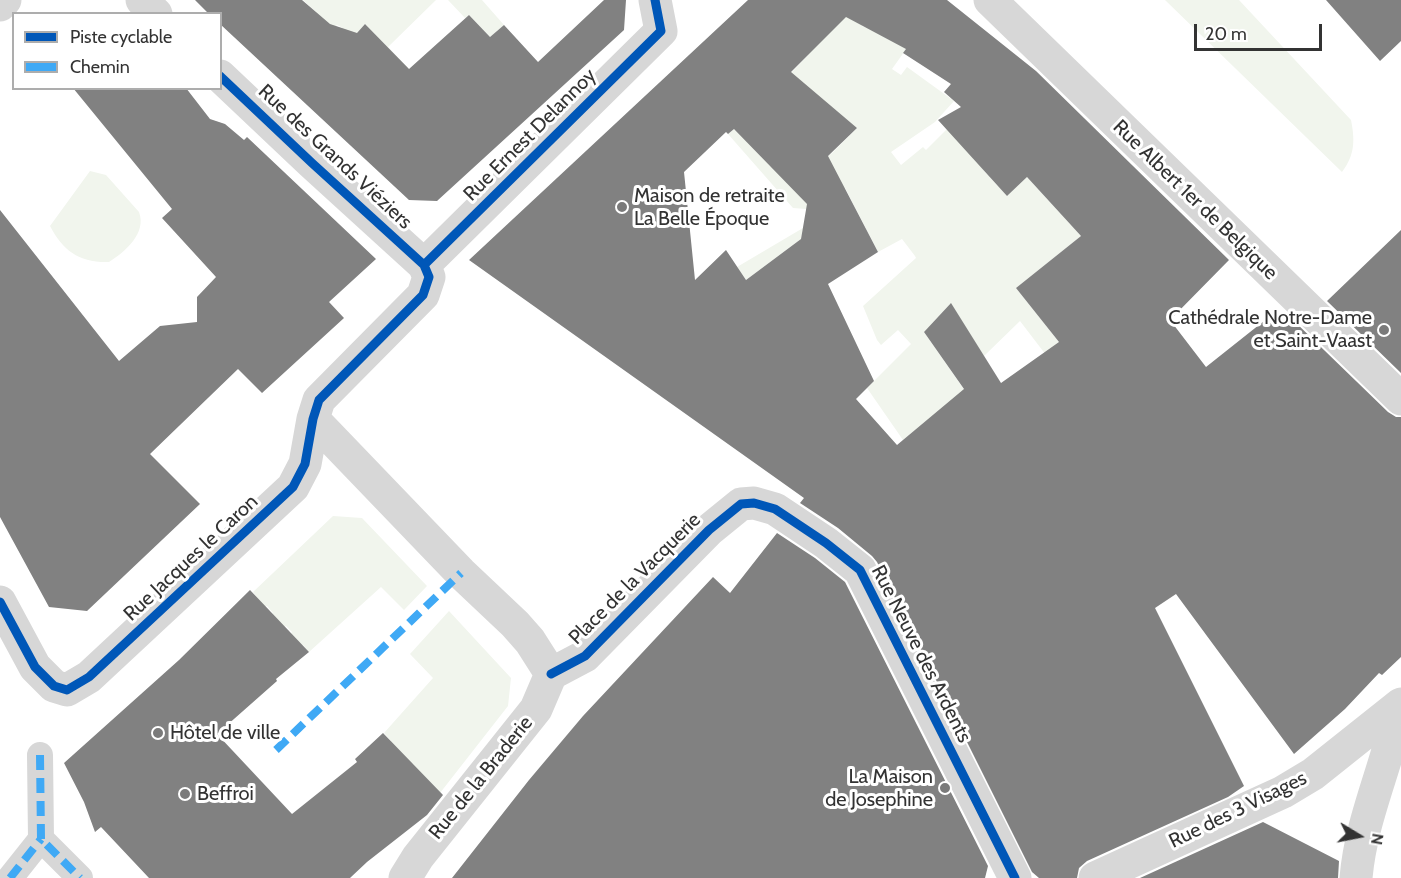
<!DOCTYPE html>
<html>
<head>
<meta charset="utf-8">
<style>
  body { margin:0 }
  #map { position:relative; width:1401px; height:878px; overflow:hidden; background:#fff; font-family:Cabin,sans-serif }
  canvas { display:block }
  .legend { position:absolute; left:12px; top:12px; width:210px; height:78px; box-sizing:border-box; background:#fff; border:2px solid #adadad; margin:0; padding:8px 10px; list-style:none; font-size:18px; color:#333 }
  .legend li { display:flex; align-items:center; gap:12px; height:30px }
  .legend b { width:30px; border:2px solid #adadad }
  .north { position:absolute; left:1329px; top:806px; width:60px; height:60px; -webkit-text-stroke:4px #fff; paint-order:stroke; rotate:100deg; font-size:16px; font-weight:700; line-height:24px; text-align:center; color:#333 }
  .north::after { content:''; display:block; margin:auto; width:21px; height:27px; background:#333; clip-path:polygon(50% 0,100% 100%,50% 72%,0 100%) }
  .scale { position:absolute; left:1194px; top:24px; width:128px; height:27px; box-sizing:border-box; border:3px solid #333; border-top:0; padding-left:8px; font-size:18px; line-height:21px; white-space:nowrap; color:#333; -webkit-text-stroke:4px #fff; paint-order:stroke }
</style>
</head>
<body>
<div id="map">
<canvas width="1401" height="878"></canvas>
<ul class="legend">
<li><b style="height:8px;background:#0057b8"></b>Piste cyclable</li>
<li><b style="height:8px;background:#3fa9f5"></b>Chemin</li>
</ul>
<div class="north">N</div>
<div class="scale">20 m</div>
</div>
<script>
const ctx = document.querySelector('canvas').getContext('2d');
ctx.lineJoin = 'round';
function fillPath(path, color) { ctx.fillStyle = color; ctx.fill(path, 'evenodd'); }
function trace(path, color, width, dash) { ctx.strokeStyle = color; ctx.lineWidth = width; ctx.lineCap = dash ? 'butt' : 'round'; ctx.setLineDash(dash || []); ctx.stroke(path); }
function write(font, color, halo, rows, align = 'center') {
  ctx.font = font + ' Cabin,sans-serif'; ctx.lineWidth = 6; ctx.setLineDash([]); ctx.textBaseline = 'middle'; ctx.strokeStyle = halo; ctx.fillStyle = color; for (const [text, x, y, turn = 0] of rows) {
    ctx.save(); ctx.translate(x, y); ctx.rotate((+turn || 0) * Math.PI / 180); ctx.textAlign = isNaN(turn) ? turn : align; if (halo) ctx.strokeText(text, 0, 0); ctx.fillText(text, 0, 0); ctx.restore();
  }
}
fillPath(new Path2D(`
  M 303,0 L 436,0 L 388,47 L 416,76 L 386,110 L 374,34 L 365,24 L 350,41 C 347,32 346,29 337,25 L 329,32 L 315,11 Z
  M 448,0 L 482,0 L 504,25 L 490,37 L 469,15 L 465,18 Z
  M 1165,0 L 1239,0 L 1351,120 C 1355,140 1355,155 1342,172 Z
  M 843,2 L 862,15 L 862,26 L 867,28 L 875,26 L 907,48 L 892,69 L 901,75 L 907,67 L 954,101 L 935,122 L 891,152 L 901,165 L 923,147 L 926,150 L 953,123 L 985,172 L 1007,196 L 1027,177 L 1081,236 L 1016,288 L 1063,347 L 1046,355 L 1020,321 L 984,356 L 950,304 L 924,332 L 970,398 L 925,422 L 903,440 L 867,388 L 911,344 L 898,330 L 881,345 L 877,340 L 863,306 L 916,258 L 915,256 L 902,239 L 878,252 L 845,188 L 806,209 L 793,208 L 728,134 L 734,129 L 800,178 L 832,153 L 857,128 L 835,110 L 796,114 L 785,67 L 792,72 L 808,55 L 800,47 Z
  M 90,171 L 106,175 L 139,212 C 147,233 125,252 109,262 C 80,263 63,251 50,226 Z
  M 803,228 L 801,239 L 746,280 L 737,267 Z
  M 333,516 L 362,518 L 427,586 L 404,610 L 381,587 L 309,652 L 303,645 L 301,647 L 290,635 L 292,632 L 286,626 L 283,628 L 271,615 L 273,613 L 267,606 L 264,607 L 253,592 Z
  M 449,611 L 511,678 L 508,706 L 440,793 L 401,752 L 389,743 L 391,741 L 384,733 L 433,678 L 410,654 Z`), '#f1f5ed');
fillPath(new Path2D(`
  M 195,0 L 302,0 L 330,24 L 357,33 L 365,24 L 409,69 L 469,15 L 490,37 L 504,25 L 538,62 L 604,0 L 626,0 L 624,30 L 437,201 L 409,200 L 220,24 L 220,14 L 209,14 Z
  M 748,0 L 947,0 L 1036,71 L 1229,260 L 1170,320 L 1206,367 L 1274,313 L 1292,319 L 1388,412 L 1396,417 L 1401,417 L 1401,657 L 1382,675 L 1379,673 L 1345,709 L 1294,754 L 1176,594 L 1155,608 L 1244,786 L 1228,797 L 1087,861 L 1079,868 L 1077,878 L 1039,878 L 1032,872 L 877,562 L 872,556 L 838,528 L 800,503 L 804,498 L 469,260 ZM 846,17 L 906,49 L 903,53 L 951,84 L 944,92 L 961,107 L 938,120 L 1007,196 L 1027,177 L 1081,236 L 1016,288 L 1059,342 L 1001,383 L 951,303 L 924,332 L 964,389 L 897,445 L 856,399 L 874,381 L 828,284 L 878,252 L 828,156 L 857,128 L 791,72 ZM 734,129 L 807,204 L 801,239 L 746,280 L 726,250 L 695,280 L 684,172 L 726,132 L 728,134 Z
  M 1326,0 L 1401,0 L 1401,41 L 1380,61 Z
  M 73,88 L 186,88 L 210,119 L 225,124 L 244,140 L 247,137 L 376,259 L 329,302 L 344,318 L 262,393 L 238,369 L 150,454 L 200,504 L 87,611 L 49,607 L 0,517 L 0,210 L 119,361 L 160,326 L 197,322 L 197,297 L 216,277 L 162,218 L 172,209 Z
  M 1401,230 L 1401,373 L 1327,301 Z
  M 777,533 L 815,558 L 845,582 L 988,866 L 985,878 L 452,878 L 529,780 L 583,716 L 713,577 L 730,593 Z
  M 250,590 L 309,652 L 276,679 L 277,681 L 217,734 L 292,814 L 357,762 L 355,759 L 383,733 L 443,795 L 427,815 L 367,862 L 350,878 L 149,878 L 101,827 L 95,832 L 84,802 L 64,763 L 179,660 Z
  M 1263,822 L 1339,861 L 1338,878 L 1140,878 Z`), '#818181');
trace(new Path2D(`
  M 40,755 L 41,839 L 80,878
  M 10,878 L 41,839`), '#d7d7d7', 26);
trace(new Path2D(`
  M 142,0 L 156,14
  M 990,0 L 1401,399
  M 424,265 L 661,31 L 655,0
  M 313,419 L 461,573 L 515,624 L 530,641 L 551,674
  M 0,602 L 35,667 L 54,686 L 67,690 L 89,677 L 293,487 L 305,464 L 313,419 L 319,400 L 423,295 L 429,277 L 424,265 L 312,163 L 220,76
  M 551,674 L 585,656 L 709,530 L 741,504 L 754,503 L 775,509 L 826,543 L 860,570 L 1015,878
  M 405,878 L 418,857 L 536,709 L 551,674`), '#d7d7d7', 33);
trace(new Path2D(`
  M 0,5 L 5,0
  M 1095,878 L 1283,792 L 1313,774 L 1401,704
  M 1356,878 C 1361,818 1388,765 1399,707`), '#d7d7d7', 33);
trace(new Path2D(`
  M 276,750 L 461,573
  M 40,755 L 41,839 L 80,878
  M 10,878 L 41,839`), '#3fa9f5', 8, [15, 8]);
trace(new Path2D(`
  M 424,265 L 661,31 L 655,0
  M 0,602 L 35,667 L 54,686 L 67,690 L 89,677 L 293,487 L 305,464 L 313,419 L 319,400 L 423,295 L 429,277 L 424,265 L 312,163 L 220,76
  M 551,674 L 585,656 L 709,530 L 741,504 L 754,503 L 775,509 L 826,543 L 860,570 L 1015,878`), '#0057b8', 9);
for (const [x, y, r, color] of [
  [622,207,6,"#7a7a7a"],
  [1384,330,6,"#7a7a7a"],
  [158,733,6,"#7a7a7a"],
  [945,788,6,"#7a7a7a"],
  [185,794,6,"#7a7a7a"]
]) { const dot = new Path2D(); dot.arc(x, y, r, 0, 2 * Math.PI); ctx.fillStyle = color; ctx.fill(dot); trace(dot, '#fff', 2); }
write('20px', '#333', '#fff', [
  ["Rue Ernest Delannoy",530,135,-45],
  ["Rue des Grands Viéziers",335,157,43],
  ["Rue Albert 1er de Belgique",1195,200,44],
  ["Rue Jacques le Caron",191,558,-43],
  ["Place de la Vacquerie",635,579,-45],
  ["Rue Neuve des Ardents",921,654,63],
  ["Rue de la Braderie",481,778,-51],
  ["Rue des 3 Visages",1238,810,-26]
]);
write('20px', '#333', '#fff', [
  ["Maison de retraite",634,196],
  ["La Belle Époque",634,219],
  ["Cathédrale Notre-Dame",1372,318,"right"],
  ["et Saint-Vaast",1372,341,"right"],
  ["Hôtel de ville",170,733],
  ["La Maison",933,777,"right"],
  ["de Josephine",933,800,"right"],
  ["Beffroi",197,794]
], 'left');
</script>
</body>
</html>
